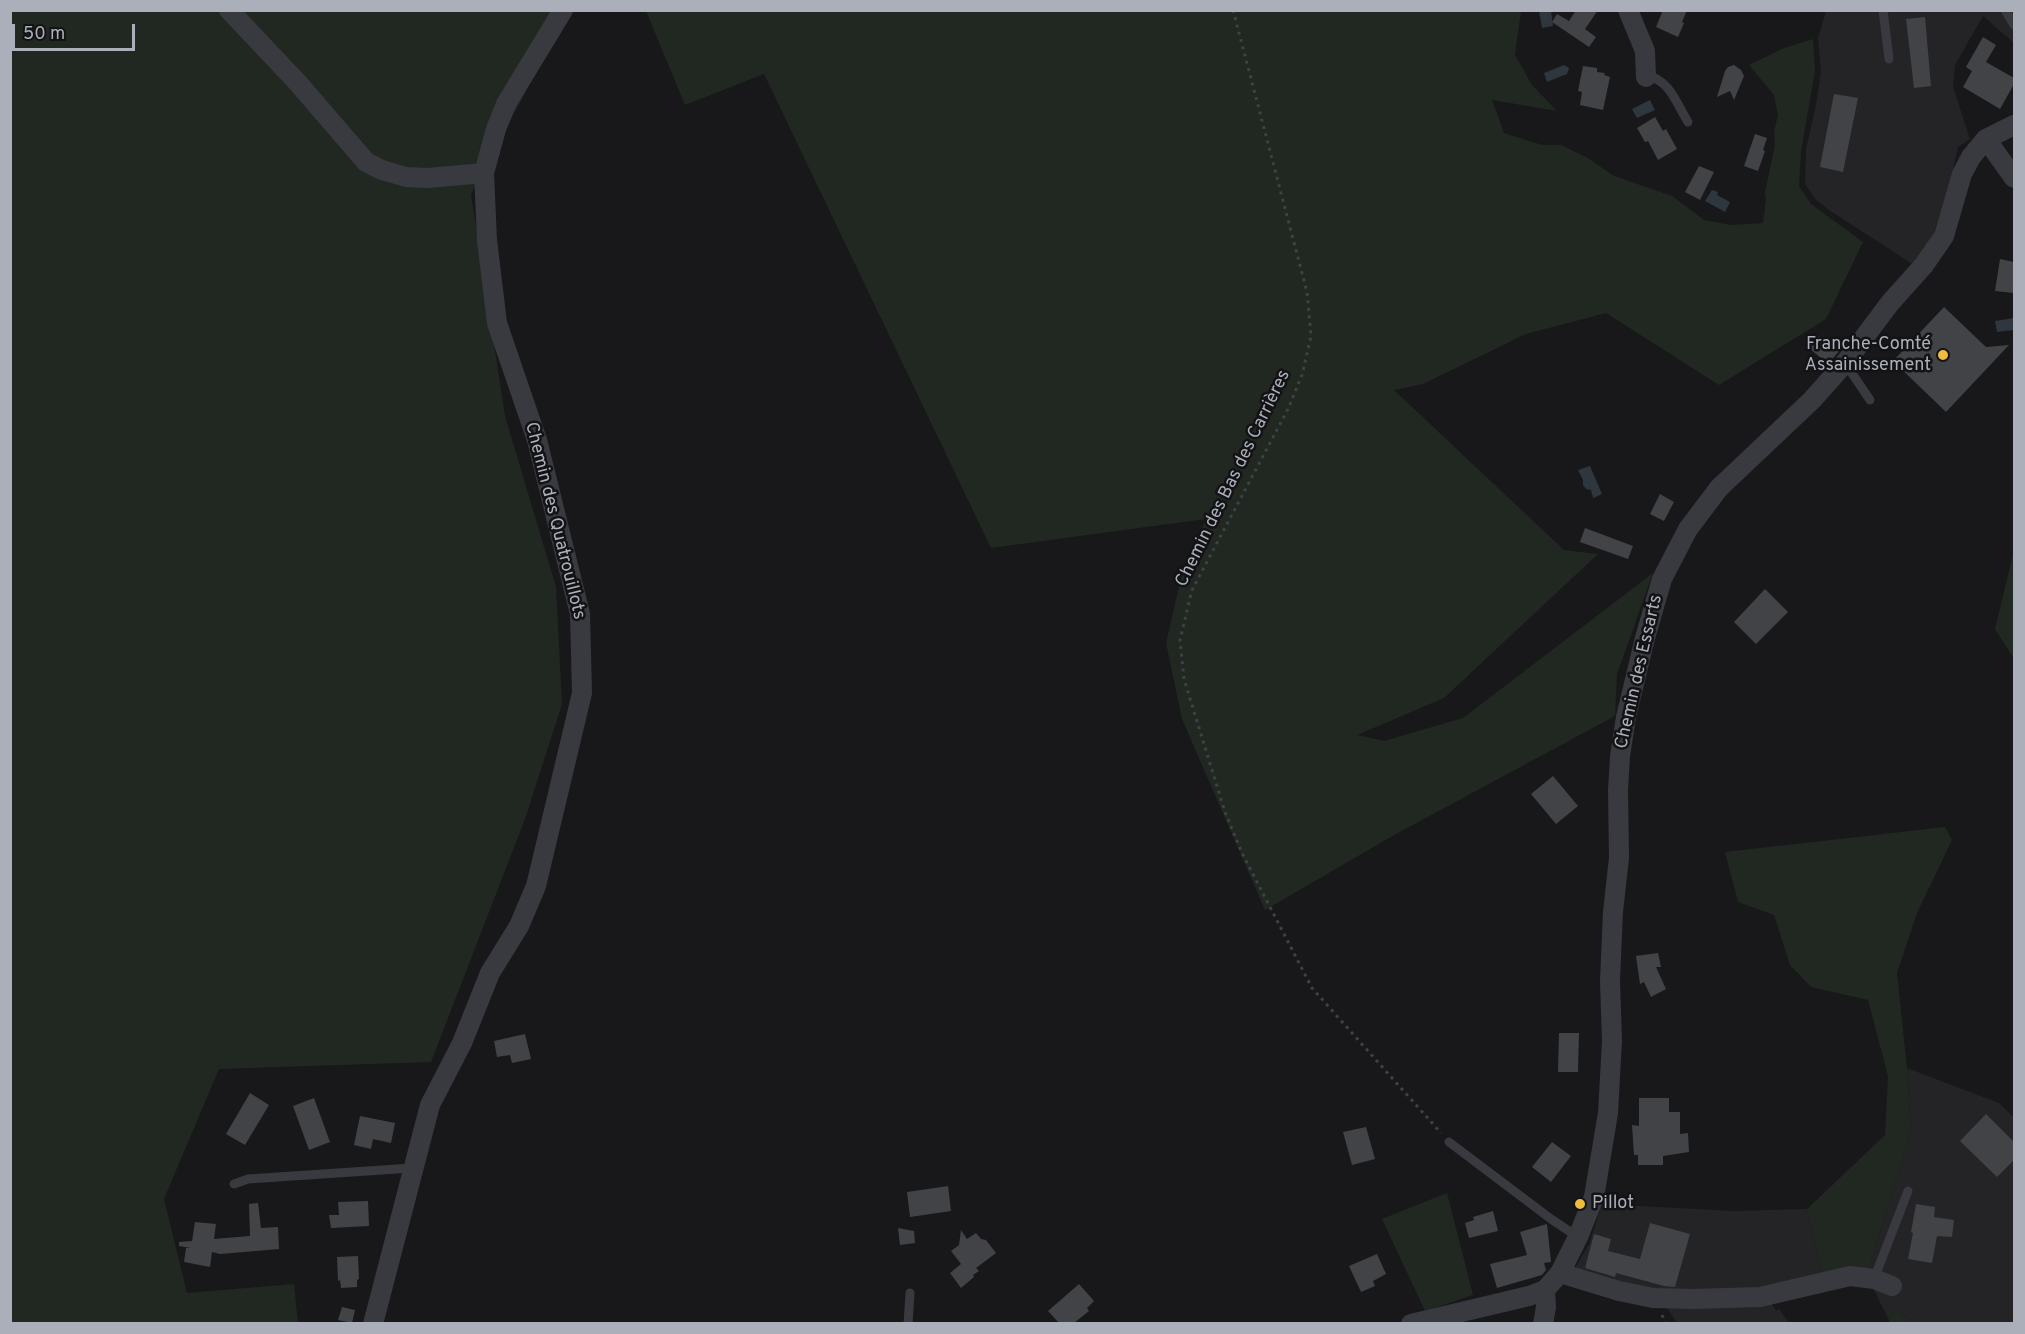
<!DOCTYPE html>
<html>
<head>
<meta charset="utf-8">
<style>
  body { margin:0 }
  #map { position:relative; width:2025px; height:1334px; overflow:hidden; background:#18181a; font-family:Overpass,sans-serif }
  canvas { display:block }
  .frame { position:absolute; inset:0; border:12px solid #abafba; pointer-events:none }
  .scale { position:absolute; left:12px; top:24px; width:123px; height:27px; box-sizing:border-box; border:3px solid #abafba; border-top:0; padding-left:8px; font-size:18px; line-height:21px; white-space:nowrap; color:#abafba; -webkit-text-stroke:4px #131315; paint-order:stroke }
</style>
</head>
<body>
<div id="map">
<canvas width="2025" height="1334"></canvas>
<div class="frame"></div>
<div class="scale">50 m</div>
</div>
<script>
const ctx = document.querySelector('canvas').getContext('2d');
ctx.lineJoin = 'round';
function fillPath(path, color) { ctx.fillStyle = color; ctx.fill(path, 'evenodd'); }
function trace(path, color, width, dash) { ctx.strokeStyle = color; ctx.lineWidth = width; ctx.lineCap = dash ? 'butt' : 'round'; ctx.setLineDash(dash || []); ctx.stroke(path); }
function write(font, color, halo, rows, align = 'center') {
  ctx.font = font + ' Overpass,sans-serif'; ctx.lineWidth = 5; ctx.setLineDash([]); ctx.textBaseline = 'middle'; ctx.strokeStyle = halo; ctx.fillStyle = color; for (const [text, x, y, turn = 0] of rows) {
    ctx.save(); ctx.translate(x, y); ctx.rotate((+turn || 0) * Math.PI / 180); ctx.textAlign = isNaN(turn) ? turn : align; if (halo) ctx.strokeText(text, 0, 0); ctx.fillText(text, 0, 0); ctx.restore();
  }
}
fillPath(new Path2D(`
  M 1826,11 L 2014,11 L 2014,43 L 1983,16 L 1955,65 L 1953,87 L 1970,139 L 1958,147 L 1949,187 L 1932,240 L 1914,265 L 1829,210 L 1815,199 L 1805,184 L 1806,149 L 1816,105 L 1821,71 L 1818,38 Z
  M 1907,1068 L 1999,1103 L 2014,1118 L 2014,1323 L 1914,1323 L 1894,1307 L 1890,1322 L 1874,1290 L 1892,1287 L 1901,1282 L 1869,1268 L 1911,1131 Z
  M 1602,1204 L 1734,1211 L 1807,1209 L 1823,1276 L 1769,1290 L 1696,1294 L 1640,1287 L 1574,1270 L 1589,1244 Z
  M 1770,1300 L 1776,1311 L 1779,1309 L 1789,1323 L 1677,1323 L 1664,1303 Z`), '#242427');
fillPath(new Path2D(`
  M 11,11 L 569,11 L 471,194 L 505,416 L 556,587 L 562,704 L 525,819 L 431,1062 L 219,1069 L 164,1199 L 187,1293 L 294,1284 L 298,1323 L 11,1323 Z
  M 646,11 L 1521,11 L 1515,55 L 1532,85 L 1557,111 L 1492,100 L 1504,133 L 1542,145 L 1561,145 L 1588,158 L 1614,176 L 1672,196 L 1704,220 L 1731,225 L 1763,223 L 1766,200 L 1765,192 L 1775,145 L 1774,132 L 1778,115 L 1774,95 L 1749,65 L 1784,48 L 1813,39 L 1815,71 L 1801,151 L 1799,186 L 1811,204 L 1863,242 L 1826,319 L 1719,385 L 1606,313 L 1526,334 L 1423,384 L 1394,390 L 1564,550 L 1598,554 L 1444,698 L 1357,735 L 1384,741 L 1463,718 L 1653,573 L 1617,674 L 1615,716 L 1396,834 L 1265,910 L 1182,719 L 1166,643 L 1181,578 L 1206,519 L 991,548 L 764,74 L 685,105 Z
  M 2014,550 L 2014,659 L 1995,629 Z
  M 1945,827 L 1952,840 L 1917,913 L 1897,973 L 1907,1068 L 1911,1131 L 1869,1268 L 1823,1276 L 1807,1209 L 1885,1135 L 1888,1076 L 1868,1000 L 1811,987 L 1790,965 L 1774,915 L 1738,902 L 1725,852 Z
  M 1447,1193 L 1473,1295 L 1425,1311 L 1382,1219 Z
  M 1894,1307 L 1914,1323 L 1889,1323 Z`), '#202821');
fillPath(new Path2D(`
  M 1539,11 L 1551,11 L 1553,26 L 1542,28 Z
  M 1564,65 L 1569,68 L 1567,74 L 1547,82 L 1544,73 Z
  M 1650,100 L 1655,110 L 1637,118 L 1632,109 Z
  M 1712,190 L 1718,192 L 1717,195 L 1730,202 L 1725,212 L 1705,201 Z
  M 2014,318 L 2014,330 L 1997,332 L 1995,321 Z
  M 1590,466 L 1602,494 L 1593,498 L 1591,490 L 1586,489 L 1583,485 L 1583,480 L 1578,470 Z`), '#2e363e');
fillPath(new Path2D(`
  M 1576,10 L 1598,10 L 1585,29 L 1596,37 L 1589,47 L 1552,22 L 1557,14 L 1569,21 Z
  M 1663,10 L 1687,10 L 1682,22 L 1684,23 L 1678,37 L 1656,27 Z
  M 1925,17 L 1931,86 L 1914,88 L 1906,19 Z
  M 1983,37 L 1996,45 L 1986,62 L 2014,78 L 2014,84 L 2000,109 L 1963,87 L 1972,71 L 1966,67 Z
  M 1734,65 L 1741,70 L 1744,76 L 1734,100 L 1730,91 L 1717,97 L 1725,71 L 1728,67 Z
  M 1583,66 L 1597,68 L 1597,72 L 1605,73 L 1604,75 L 1610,77 L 1603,110 L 1580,105 L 1582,92 L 1578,91 Z
  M 1834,94 L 1858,98 L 1843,172 L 1820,167 Z
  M 1655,117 L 1663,131 L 1666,129 L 1677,149 L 1658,160 L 1648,141 L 1645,142 L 1637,128 Z
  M 1755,134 L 1767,138 L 1763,150 L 1765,151 L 1758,171 L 1744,166 Z
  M 1699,166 L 1714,172 L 1700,200 L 1685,192 Z
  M 2000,259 L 2014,262 L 2014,293 L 1995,291 Z
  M 1944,307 L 1986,347 L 2009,345 L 1946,412 L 1893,361 Z
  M 1819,336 L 1839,351 L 1828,364 L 1809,348 Z
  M 1660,494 L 1674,502 L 1664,521 L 1650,514 Z
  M 1585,528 L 1633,546 L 1628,559 L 1580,542 Z
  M 1765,589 L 1788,612 L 1756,644 L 1734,622 Z
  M 1553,776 L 1578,806 L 1556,824 L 1531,794 Z
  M 1658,953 L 1661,967 L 1656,967 L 1666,989 L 1651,997 L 1644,982 L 1640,984 L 1636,956 Z
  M 1559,1033 L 1579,1033 L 1578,1072 L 1558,1072 Z
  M 525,1034 L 531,1059 L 512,1063 L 510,1055 L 497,1057 L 494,1041 Z
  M 250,1093 L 269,1105 L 245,1145 L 226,1134 Z
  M 314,1098 L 330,1142 L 309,1150 L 293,1106 Z
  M 1639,1098 L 1669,1098 L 1669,1112 L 1680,1112 L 1680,1134 L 1688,1133 L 1689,1152 L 1663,1156 L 1663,1165 L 1638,1165 L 1638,1155 L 1634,1155 L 1632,1125 L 1639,1126 Z
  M 1986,1114 L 2014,1142 L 2014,1160 L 1997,1177 L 1960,1141 Z
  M 360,1116 L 395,1123 L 391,1143 L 373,1139 L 371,1149 L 354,1145 Z
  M 1366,1127 L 1375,1159 L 1352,1165 L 1343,1132 Z
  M 1552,1142 L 1571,1156 L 1551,1182 L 1532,1167 Z
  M 948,1186 L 951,1211 L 910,1217 L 907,1192 Z
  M 368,1201 L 369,1226 L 331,1228 L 329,1215 L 339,1215 L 338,1202 Z
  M 258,1203 L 261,1228 L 278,1227 L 279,1249 L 220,1254 L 212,1252 L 210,1267 L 184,1262 L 186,1248 L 191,1248 L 179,1246 L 179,1242 L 192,1241 L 195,1222 L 216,1224 L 214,1239 L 250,1236 L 249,1204 Z
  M 1916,1204 L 1935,1207 L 1934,1217 L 1954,1220 L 1952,1237 L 1937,1236 L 1932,1263 L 1908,1259 L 1913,1233 L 1911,1232 Z
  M 1493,1211 L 1498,1231 L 1469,1238 L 1465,1223 L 1474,1220 L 1473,1217 Z
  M 1650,1223 L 1690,1234 L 1675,1287 L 1664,1286 L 1616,1273 L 1615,1277 L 1585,1268 L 1594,1234 L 1611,1239 L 1608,1251 L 1640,1259 Z
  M 1547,1224 L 1551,1262 L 1544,1263 L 1546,1270 L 1542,1275 L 1497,1288 L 1490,1264 L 1527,1255 L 1520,1232 Z
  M 898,1228 L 914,1231 L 915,1243 L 900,1245 Z
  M 961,1230 L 967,1239 L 976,1233 L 981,1239 L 986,1240 L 996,1253 L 976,1268 L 979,1271 L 973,1275 L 974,1277 L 961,1288 L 950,1273 L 961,1264 L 951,1251 L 959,1245 Z
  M 1377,1254 L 1386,1274 L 1373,1281 L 1375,1286 L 1361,1292 L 1349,1266 Z
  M 358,1256 L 359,1279 L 357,1280 L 357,1287 L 341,1288 L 340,1280 L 338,1281 L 337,1257 Z
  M 1079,1284 L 1094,1301 L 1087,1308 L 1089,1311 L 1074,1323 L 1059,1323 L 1048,1311 Z
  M 342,1307 L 355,1310 L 352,1323 L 338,1320 Z`), '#424347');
trace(new Path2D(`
  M 1233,10 L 1307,292 L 1311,336 L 1302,375 L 1288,409 L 1192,590 L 1180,640 L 1184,679 L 1225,812 L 1242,853 L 1312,988 L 1441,1133
  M 1662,1315 L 1666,1324`), '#3f4146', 3, [3, 4.5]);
trace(new Path2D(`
  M 1883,10 L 1889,59
  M 2005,10 L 2014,25
  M 1646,75 C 1670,80 1676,103 1688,122
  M 1845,363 L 1870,400
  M 1449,1142 L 1551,1219 L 1578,1237
  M 234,1184 L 248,1179 L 412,1168
  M 1874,1279 L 1908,1191
  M 908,1324 L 910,1293`), '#393a3f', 9);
trace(new Path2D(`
  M 229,10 L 298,83 L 366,162 L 382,170 L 406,177 L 428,178 L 484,173
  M 1628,10 L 1645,51 L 1646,77
  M 1986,139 L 2014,178
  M 1560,1273 L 1619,1291 L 1653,1298 L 1694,1299 L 1760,1297 L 1850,1276 L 1874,1279 L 1892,1286
  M 373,1324 L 430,1105 L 462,1043 L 490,973 L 519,926 L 536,886 L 582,693 L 580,614 L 537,440 L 497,323 L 487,240 L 484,173 L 496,129 L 506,104 L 563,10
  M 1411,1324 L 1529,1296 L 1545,1290 L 1560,1273 L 1578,1237 L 1594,1197 L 1608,1113 L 1612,1041 L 1610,981 L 1613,912 L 1619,858 L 1618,790 L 1620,756 L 1626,717 L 1645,638 L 1662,579 L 1688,529 L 1719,488 L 1812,400 L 1845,363 L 1890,303 L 1924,265 L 1944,236 L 1962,174 L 1971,157 L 1986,139 L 2014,125
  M 1543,1324 L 1546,1307 L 1545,1290`), '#393a3f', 20);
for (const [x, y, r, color] of [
  [1943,355,6,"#eebb3c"],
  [1580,1204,6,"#eebb3c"]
]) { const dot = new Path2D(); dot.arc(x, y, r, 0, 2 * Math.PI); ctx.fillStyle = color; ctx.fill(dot); trace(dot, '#131315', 2); }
write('18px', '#abafba', '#131315', [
  ["Franche-Comté",1931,345],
  ["Assainissement",1931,366],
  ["Pillot",1592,1204,"left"]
], 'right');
write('18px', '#abafba', '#131315', [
  ["Chemin des Bas des Carrières",1234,479,-64],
  ["Chemin des Quatrouillots",554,521,76],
  ["Chemin des Essarts",1640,672,-77]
]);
</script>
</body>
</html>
